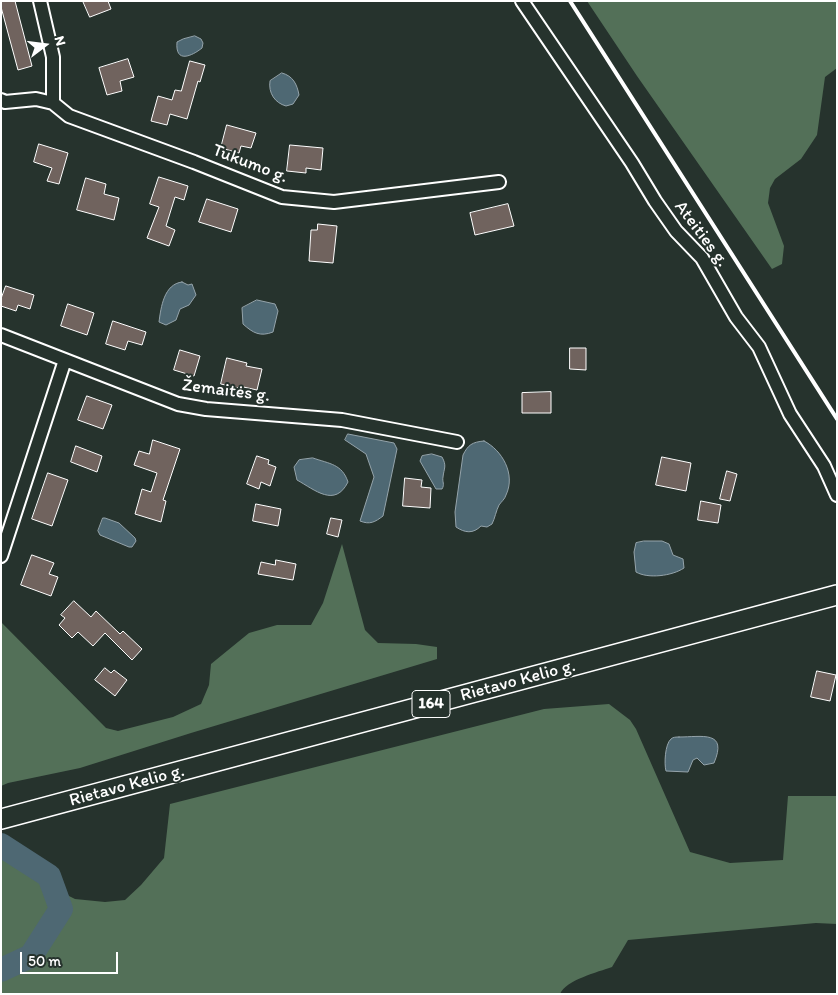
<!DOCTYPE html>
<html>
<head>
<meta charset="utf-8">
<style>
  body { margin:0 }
  #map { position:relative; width:838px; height:995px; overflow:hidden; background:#26332d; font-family:Itim,sans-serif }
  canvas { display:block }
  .frame { position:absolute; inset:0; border:2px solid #fff; pointer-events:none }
  .north { position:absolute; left:20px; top:20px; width:50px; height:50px; -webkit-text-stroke:4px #26332d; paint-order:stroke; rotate:75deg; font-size:14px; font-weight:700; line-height:20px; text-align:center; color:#fff }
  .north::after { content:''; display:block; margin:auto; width:18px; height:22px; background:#fff; clip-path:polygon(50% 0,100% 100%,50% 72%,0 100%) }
  .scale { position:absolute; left:20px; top:952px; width:98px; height:22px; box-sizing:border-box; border:2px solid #fff; border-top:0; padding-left:6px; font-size:15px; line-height:18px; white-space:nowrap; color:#fff; -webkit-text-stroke:4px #26332d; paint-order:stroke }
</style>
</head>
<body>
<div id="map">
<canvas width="838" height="995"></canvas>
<div class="frame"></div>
<div class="north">N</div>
<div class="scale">50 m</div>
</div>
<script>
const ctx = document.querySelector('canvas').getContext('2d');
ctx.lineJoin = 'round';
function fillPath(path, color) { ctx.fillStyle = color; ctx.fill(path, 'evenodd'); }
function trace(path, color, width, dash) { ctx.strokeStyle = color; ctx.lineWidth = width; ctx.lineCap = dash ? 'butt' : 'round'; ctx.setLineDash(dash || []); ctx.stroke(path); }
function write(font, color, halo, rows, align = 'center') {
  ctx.font = font + ' Itim,sans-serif'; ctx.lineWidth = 4; ctx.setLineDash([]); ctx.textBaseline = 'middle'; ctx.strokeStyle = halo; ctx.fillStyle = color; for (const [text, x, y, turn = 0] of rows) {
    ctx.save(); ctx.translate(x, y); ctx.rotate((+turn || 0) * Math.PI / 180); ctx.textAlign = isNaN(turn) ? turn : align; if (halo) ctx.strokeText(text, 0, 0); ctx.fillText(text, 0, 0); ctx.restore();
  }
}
fillPath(new Path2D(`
  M 587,1 L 837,1 L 837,68 L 825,77 L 817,135 L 801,159 L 775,179 L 770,188 L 768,203 L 784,246 L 782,264 L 772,269 L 637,76 Z
  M 342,544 L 365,630 L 378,643 L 416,644 L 437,647 L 437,659 L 191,733 L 80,768 L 8,783 L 1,786 L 1,622 L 106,728 L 118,731 L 173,717 L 201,704 L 209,685 L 211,664 L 249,633 L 277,625 L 311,625 L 323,603 Z
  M 609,704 L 630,720 L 636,729 L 690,852 L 730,863 L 783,860 L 788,796 L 837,796 L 837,924 L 816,923 L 628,940 L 612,967 C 598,972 566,980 560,994 L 1,994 L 1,857 L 45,884 L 75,899 L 105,902 L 125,900 L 141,885 L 164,858 L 170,804 L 544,709 Z`), '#537058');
const water = new Path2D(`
  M 195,36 L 201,39 L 203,43 L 202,48 C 192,56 175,64 177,42 L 183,39 Z
  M 282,73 C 293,76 297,84 299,95 L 293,104 L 286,106 C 275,103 268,93 270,81 Z
  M 182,282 L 188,285 L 192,284 L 196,295 L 189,305 L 180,309 L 176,320 L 166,325 L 159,322 C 161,307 164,284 182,282 Z
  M 257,300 L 275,304 L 278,311 L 273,332 C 260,337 253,333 243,324 L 242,308 Z
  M 348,434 L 394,443 L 397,449 L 383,516 C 375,522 370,525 360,521 L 374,477 L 366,454 L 345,440 Z
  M 484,441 C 502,450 516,474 506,495 C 505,499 501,502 499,505 C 496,511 495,518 492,524 L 487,527 L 481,526 C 473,534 465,533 456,527 L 455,512 L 463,455 C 468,445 472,442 484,441 Z
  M 432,454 L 442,457 C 447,466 444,468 443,477 C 442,482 445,484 442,489 L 436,489 L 420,461 L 422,456 Z
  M 313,458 C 330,464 342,464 348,482 C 335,508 315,490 297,480 L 294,467 L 299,460 Z
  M 103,518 L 105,518 L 119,523 L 135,538 L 136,541 L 132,547 L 129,547 L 100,535 L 98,531 Z
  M 644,541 L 662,541 L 669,544 L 673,555 L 683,559 L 684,568 C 672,576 648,579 636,572 L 634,552 L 636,543 Z
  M 679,737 C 702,737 728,730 714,763 L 704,765 L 697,758 L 693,760 L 688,772 L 666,771 C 664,764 665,744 671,739 C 673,737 676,737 679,737 Z`);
fillPath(water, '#4e6873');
trace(water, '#95a4ab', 1);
trace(new Path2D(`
  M 1,845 L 49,876 L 61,909 L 31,956 L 1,970`), '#4e6873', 24);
const building = new Path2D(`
  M 1,1 L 15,1 L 32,66 L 18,70 L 1,7 Z
  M 83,1 L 108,1 L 111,9 L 90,17 Z
  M 128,59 L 134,77 L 120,81 L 122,91 L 107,95 L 99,68 Z
  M 190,61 L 205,65 L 200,82 L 198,81 L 187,119 L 170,114 L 167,125 L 151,121 L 158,96 L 172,100 L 175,90 L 181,91 Z
  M 227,125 L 256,133 L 251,148 L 241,146 L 239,153 L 221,148 Z
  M 39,144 L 68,153 L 59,184 L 47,181 L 52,168 L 34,162 Z
  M 290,145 L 323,148 L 321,170 L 306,168 L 306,173 L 287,171 Z
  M 159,177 L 188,186 L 184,200 L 175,197 L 166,226 L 175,230 L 169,246 L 147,238 L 159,207 L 150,204 Z
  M 86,178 L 106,184 L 104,194 L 119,198 L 114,220 L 77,210 Z
  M 207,199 L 238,209 L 231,232 L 199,222 Z
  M 508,204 L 514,226 L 475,235 L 470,213 Z
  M 318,224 L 337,226 L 333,263 L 309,261 L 311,230 L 317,230 Z
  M 6,286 L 34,295 L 30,309 L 18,305 L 16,311 L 1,306 L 1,299 Z
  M 68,304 L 94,313 L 87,335 L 61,326 Z
  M 113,321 L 146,332 L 142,345 L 128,341 L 125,350 L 106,344 Z
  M 570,348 L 586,348 L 586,370 L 570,369 Z
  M 180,350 L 200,356 L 194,376 L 174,370 Z
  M 227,358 L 247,363 L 246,366 L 262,369 L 257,390 L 239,386 L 238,388 L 221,384 Z
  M 551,392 L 551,413 L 522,413 L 522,393 Z
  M 87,396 L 112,405 L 103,429 L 78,420 Z
  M 153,440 L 180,449 L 163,500 L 166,501 L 161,522 L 135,514 L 142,489 L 151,492 L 157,473 L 134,465 L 139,451 L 149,454 Z
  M 76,446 L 102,456 L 97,472 L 71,462 Z
  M 257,456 L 269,460 L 268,464 L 276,467 L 270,486 L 261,482 L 259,489 L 247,484 Z
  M 662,457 L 691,463 L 686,491 L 656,485 Z
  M 727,471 L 737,474 L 730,501 L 720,499 Z
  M 48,473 L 68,480 L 52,526 L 32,519 Z
  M 405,478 L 422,480 L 421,487 L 431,488 L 430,508 L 403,506 Z
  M 701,501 L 721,505 L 718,523 L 698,520 Z
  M 256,504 L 281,509 L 278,526 L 253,521 Z
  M 331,518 L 342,520 L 338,537 L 327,534 Z
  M 32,555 L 54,563 L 49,574 L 58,577 L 51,596 L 21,585 Z
  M 276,560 L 296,564 L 293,580 L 258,574 L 261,562 L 275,565 Z
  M 74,601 L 91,617 L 96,611 L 120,634 L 123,631 L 142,649 L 132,660 L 105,633 L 93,646 L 78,632 L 72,638 L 59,625 L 65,618 L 61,615 Z
  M 105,668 L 111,673 L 114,670 L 127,680 L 115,696 L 95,680 Z
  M 817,671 L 836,675 L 830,701 L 811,697 Z`);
fillPath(building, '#70635e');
trace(building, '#fff', 1);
const minor = new Path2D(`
  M 40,1 L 53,57 L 53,103
  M 522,1 L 632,163 L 655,201 L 676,231 L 702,258 L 736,317 L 759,347 L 790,414 L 824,466 L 837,495
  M 1,100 L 5,102 L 36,99 L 53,103 L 69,116 L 194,162 L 282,197 L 334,202 L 499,182
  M 1,335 L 178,404 L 206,409 L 342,420 L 457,442
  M 1,556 L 65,360`);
const primary = new Path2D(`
  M 1,819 L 837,595`);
trace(minor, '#fff', 16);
trace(primary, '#fff', 22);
trace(minor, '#26332d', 12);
trace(primary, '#26332d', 19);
trace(new Path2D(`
  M 570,1 L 837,419`), '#fff', 4);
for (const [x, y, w] of [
  [431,704,38]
]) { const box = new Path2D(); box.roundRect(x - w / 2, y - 13.5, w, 27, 4); ctx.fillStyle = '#26332d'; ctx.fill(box); trace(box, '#fff', 1); }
write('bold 16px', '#fff', null, [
  ["164",431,704]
]);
write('18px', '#fff', '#26332d', [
  ["Tukumo g.",250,164,21],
  ["Ateities g.",701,234,53],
  ["Žemaitės g.",226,391,7],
  ["Rietavo Kelio g.",518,681,-15],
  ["Rietavo Kelio g.",127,786,-15]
]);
</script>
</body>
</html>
